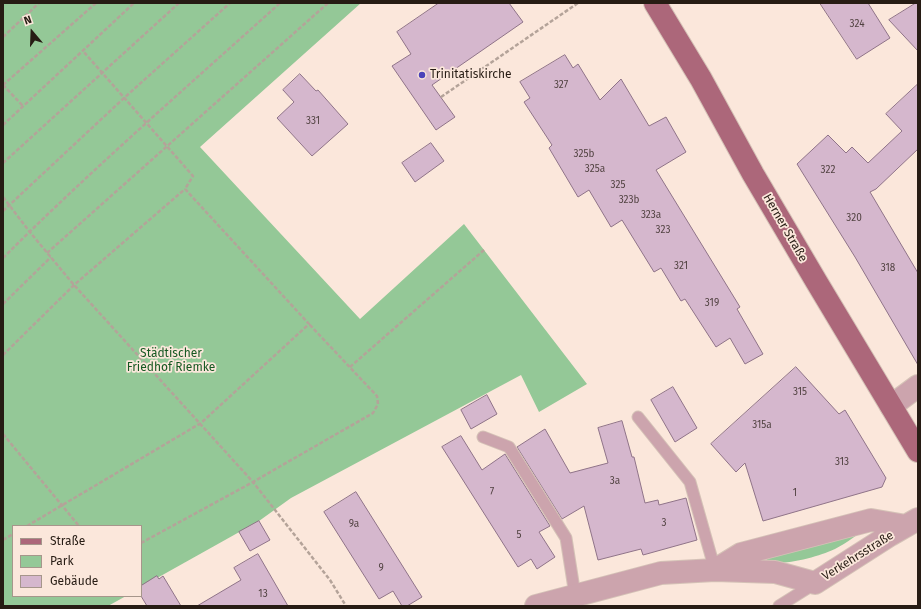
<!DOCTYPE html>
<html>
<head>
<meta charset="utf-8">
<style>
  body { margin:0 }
  #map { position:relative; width:921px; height:609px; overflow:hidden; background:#fbe7db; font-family:"Fira Sans",sans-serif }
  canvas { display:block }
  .frame { position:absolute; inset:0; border:4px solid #271c14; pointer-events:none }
  .legend { position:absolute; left:12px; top:525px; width:130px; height:72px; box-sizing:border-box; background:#fbe7db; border:1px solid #a6968b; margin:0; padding:5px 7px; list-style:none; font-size:12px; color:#271c14 }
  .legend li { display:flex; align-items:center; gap:8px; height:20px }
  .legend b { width:20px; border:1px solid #a6968b }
  .north { position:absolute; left:12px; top:12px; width:40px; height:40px; -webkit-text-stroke:3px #fbe7db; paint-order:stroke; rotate:341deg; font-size:11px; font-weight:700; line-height:16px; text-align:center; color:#271c14 }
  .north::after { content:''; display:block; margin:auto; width:14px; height:18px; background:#271c14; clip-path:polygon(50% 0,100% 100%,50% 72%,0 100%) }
</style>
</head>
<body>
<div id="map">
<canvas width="921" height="609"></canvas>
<div class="frame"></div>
<ul class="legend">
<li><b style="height:5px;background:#ac677a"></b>Straße</li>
<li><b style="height:11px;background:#94c897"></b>Park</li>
<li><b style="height:11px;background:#d5b7cd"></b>Gebäude</li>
</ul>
<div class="north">N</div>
</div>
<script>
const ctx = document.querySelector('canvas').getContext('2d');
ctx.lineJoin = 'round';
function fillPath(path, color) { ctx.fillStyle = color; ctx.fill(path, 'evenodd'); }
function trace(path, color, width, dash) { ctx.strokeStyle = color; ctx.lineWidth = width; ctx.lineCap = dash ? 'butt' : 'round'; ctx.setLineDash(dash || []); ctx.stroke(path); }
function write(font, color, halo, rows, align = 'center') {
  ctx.font = font + ' "Fira Sans",sans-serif'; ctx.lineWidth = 3.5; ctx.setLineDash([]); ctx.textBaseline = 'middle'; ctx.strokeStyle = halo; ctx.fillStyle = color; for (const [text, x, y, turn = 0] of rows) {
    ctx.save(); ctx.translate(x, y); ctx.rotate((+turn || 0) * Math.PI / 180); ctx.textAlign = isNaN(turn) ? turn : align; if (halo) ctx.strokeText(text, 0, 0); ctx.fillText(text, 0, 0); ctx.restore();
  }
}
fillPath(new Path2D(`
  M 3,3 L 361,3 L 200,147 L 360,319 L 464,224 L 587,384 L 539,412 L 521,375 L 291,498 L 259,521 L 141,587 L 141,526 L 13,526 L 13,596 L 126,596 L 108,606 L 3,606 Z
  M 869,526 C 858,534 847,543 835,549 C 823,555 773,571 764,557 Z`), '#94c897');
const building = new Path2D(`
  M 439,3 L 509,3 L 523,22 L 432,85 L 455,117 L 436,130 L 392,66 L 411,54 L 397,32 Z
  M 820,3 L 868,3 L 890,38 L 857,59 Z
  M 916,3 L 918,3 L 918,51 L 889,20 Z
  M 565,55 L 573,68 L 578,64 L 600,100 L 621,79 L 649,126 L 666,117 L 686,152 L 656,170 L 740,307 L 737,309 L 763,354 L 745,364 L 730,338 L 716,347 L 685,299 L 681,301 L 661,268 L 654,272 L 622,220 L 611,227 L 589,190 L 578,197 L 549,148 L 552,145 L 524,102 L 530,98 L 520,82 Z
  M 300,74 L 316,91 L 318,90 L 348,124 L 312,156 L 277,118 L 294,102 L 283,90 Z
  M 918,84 L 918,149 L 876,189 L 870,192 L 918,273 L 918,365 L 855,257 L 797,164 L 828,135 L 846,153 L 852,147 L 868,163 L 902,131 L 886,114 Z
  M 431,143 L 444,161 L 415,182 L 402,163 Z
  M 796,367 L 839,414 L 845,410 L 886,478 L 882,487 L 763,521 L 745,463 L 736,472 L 711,444 Z
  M 673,387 L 697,428 L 675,442 L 651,400 Z
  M 487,395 L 497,414 L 471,429 L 461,410 Z
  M 622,421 L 632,457 L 634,457 L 645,503 L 658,500 L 659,505 L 686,498 L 697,540 L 643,555 L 641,549 L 598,560 L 584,506 L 562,519 L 517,447 L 545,429 L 570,473 L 608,463 L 598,428 Z
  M 461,436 L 482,470 L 505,454 L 550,526 L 539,532 L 555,557 L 537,569 L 531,559 L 518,567 L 442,447 Z
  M 356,492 L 422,597 L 407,606 L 402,606 L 393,591 L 379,599 L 324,512 Z
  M 259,521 L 270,540 L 250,551 L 239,532 Z
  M 258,554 L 288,606 L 197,606 L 241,580 L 234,568 Z
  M 157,576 L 159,579 L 163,576 L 181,606 L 147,606 L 141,596 L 141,586 Z`);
fillPath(building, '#d5b7cd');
trace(building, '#8f7388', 1);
const service = new Path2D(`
  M 638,417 L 690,482 L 715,570
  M 483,437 L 509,447 L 566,538 L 575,595
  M 779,606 L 814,584`);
const minor = new Path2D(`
  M 891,406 L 918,386
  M 715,570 L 741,554 L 871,520 L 906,526
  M 536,606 L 661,573 L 715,570 L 775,572 L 815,583 L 890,535 L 918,519`);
const primary = new Path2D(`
  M 655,3 L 701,79 L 753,174 L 816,281 L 918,451`);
trace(service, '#d5c2b7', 13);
trace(minor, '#d5c2b7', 24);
trace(primary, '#d5c2b7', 24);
trace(new Path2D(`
  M 3,37 L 39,3
  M 3,85 L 96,3
  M 3,85 L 23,106
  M 441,97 L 578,3
  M 3,125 L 134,3
  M 3,163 L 179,3
  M 3,197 L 29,231 L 74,285 L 253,482 L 373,413 L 378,404 L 377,396 L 309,324
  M 3,211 L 124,98 L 230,3
  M 47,253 L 328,3
  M 3,258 C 92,169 187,87 280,3
  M 3,304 L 51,257
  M 3,355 L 74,285 L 185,189
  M 350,367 L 484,250
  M 3,434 L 79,526
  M 27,526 L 201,423 L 309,324 L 185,189 L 193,176 L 83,51
  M 3,540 L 13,534
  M 141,543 L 253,482 L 330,580 L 346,606`), '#b4a399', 2.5, [4, 2]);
trace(service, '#cca4ad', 11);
trace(minor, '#cca4ad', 22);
trace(primary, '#ac677a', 22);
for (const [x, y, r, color] of [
  [422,75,4,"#4b42b9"]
]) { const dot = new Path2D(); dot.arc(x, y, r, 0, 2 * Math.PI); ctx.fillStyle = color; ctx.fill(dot); trace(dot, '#fbe7db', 1.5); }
write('10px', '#524342', null, [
  ["324",857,24],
  ["327",561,85],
  ["331",313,121],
  ["325b",584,154],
  ["325a",595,169],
  ["322",828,170],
  ["325",618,185],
  ["323b",629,200],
  ["323a",651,215],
  ["320",854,218],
  ["323",663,230],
  ["321",681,266],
  ["318",888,268],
  ["319",712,303],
  ["315",800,392],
  ["315a",762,425],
  ["313",842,462],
  ["3a",615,481],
  ["7",492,492],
  ["1",795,493],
  ["3",664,523],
  ["9a",354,524],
  ["5",519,535],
  ["9",381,568],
  ["13",263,594]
]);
write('12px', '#271c14', '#fbe7db', [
  ["Trinitatiskirche",430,75]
], 'left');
write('12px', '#271c14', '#fbe7db', [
  ["Herner Straße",785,228,60],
  ["Verkehrsstraße",858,556,-32]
]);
write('12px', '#165922', '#fbe7db', [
  ["Städtischer",171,354],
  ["Friedhof Riemke",171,368]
]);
</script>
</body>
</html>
